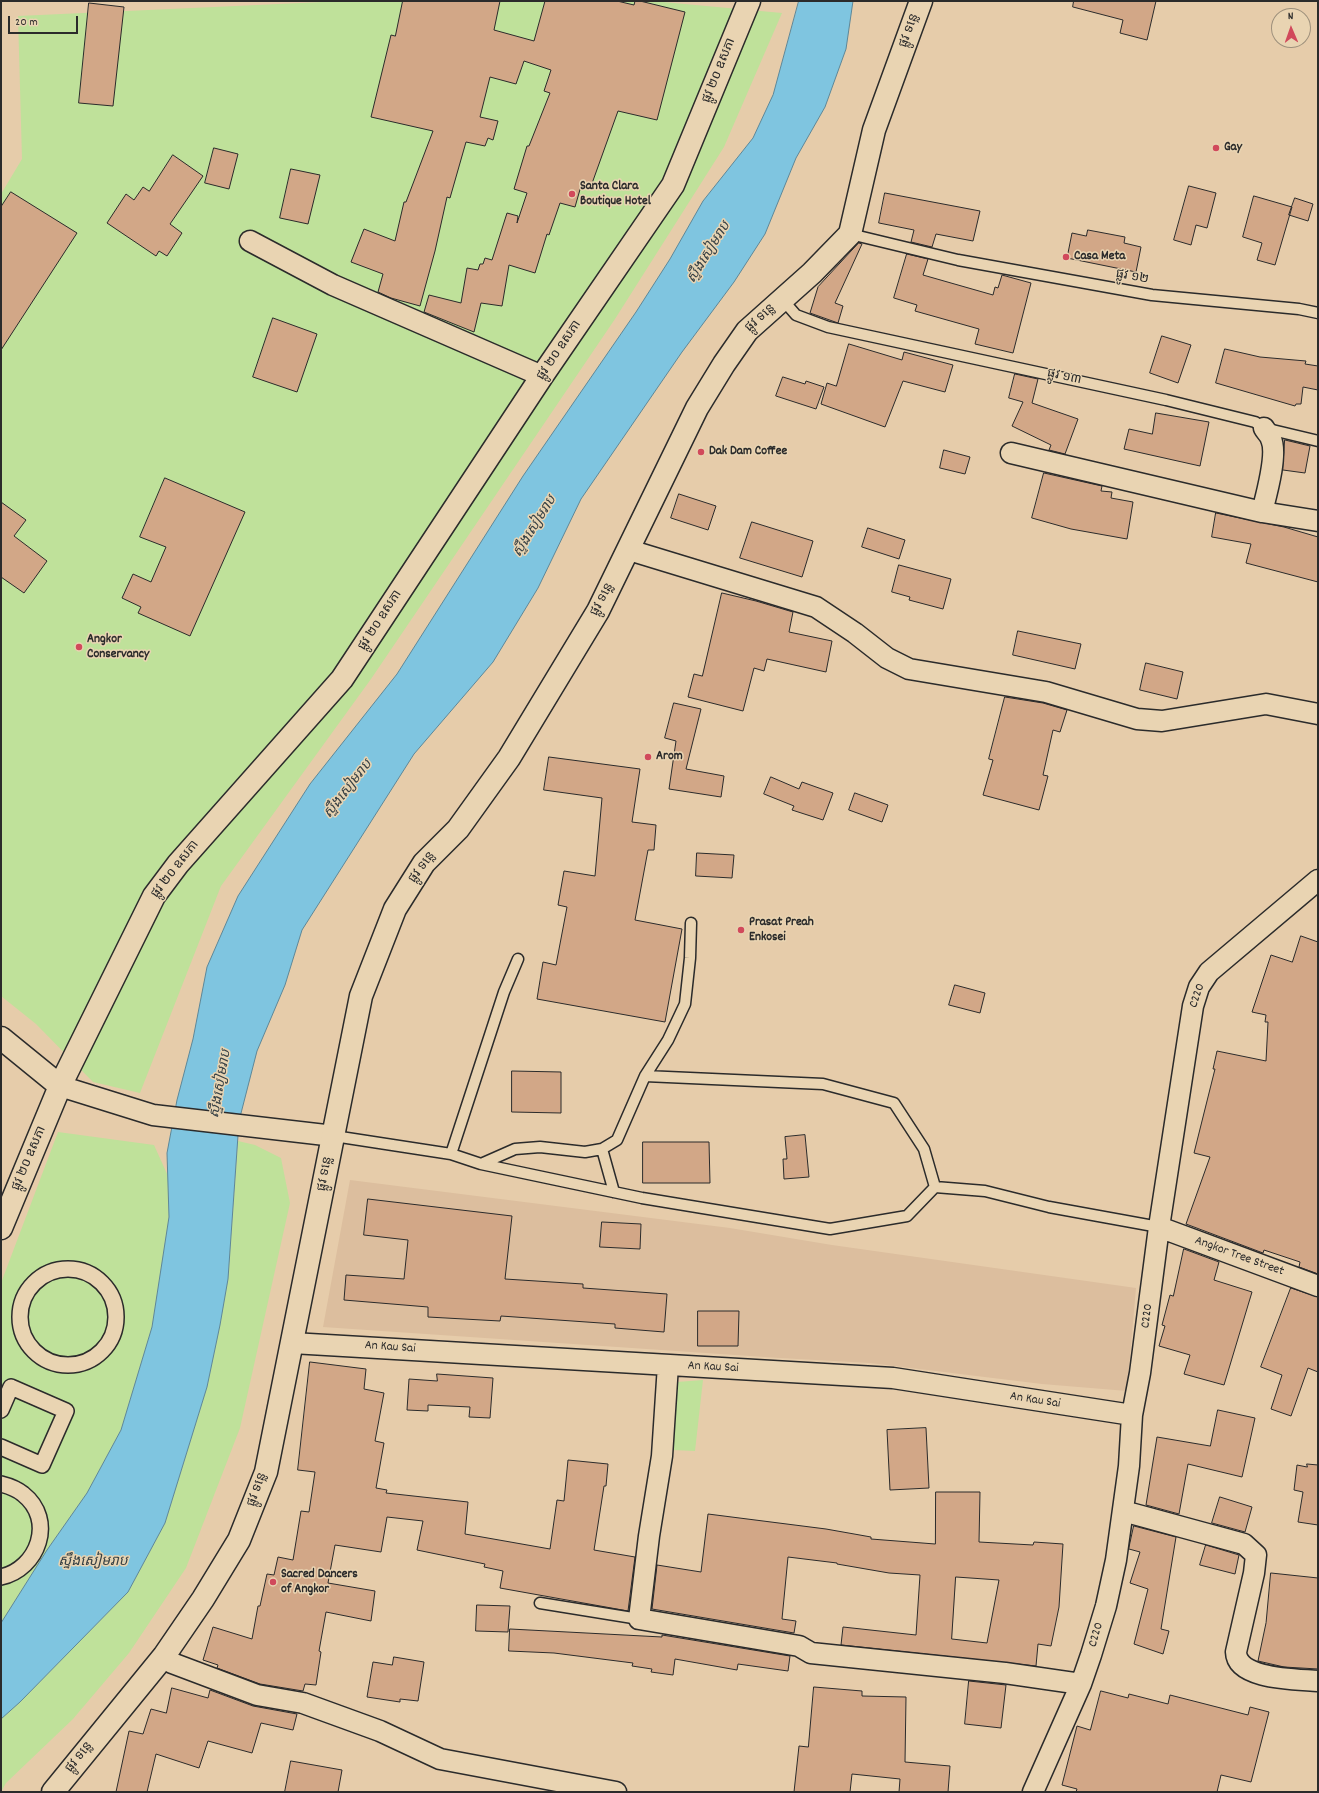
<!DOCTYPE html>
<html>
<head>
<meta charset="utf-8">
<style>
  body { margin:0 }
  #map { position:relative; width:1319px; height:1793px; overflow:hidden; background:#e6ccaa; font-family:Dekko,sans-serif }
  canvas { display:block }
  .frame { position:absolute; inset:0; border:2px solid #2b2b2b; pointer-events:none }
  .north { position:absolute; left:1271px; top:8px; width:40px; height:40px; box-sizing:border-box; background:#e9d4b2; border:1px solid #9d907c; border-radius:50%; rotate:358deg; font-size:11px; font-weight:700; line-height:16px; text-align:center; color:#2b2b2b }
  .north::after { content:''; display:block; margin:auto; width:14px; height:18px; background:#d1495b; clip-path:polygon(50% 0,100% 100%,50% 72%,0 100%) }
  .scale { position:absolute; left:8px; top:16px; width:70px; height:18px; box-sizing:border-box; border:2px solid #2b2b2b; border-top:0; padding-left:5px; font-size:12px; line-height:14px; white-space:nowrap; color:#2b2b2b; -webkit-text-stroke:3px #e9d4b2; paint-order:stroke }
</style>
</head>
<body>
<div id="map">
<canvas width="1319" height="1793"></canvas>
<div class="frame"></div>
<div class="north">N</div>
<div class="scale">20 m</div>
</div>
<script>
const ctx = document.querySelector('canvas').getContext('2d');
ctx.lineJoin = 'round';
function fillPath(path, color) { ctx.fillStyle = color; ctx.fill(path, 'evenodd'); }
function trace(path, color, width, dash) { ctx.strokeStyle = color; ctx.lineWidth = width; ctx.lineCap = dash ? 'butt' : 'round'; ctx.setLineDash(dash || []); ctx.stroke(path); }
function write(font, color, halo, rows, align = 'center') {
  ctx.font = font + ' Dekko,"Noto Sans Khmer",sans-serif'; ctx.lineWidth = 3; ctx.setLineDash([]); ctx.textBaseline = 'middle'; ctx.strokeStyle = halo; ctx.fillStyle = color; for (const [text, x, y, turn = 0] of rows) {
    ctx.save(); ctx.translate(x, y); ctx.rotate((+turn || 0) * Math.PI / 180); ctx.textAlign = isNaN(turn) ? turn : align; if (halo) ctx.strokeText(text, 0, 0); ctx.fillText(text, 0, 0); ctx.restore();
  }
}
fillPath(new Path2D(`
  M 350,1180 L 730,1228 L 832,1245 L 1136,1288 L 1127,1391 L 1042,1384 L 870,1363 L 779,1358 L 323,1327 Z`), '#dcbe9e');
fillPath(new Path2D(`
  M 344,1 L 652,1 L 782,13 L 724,147 L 615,319 L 371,679 L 221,886 L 140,1093 L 93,1082 L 36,1024 L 1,996 L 1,194 L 22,159 L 18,16 Z
  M 58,1132 L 154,1145 L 168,1176 L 169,1217 L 152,1327 L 121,1430 L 87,1493 L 47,1550 L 1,1623 L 1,1283 Z
  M 238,1141 L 255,1145 L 281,1158 L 290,1203 L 240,1428 L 186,1568 L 129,1653 L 73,1719 L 6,1783 L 1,1792 L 1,1719 L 20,1702 L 128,1592 L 165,1523 L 207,1387 L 220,1325 L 228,1279 Z
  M 703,1380 L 695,1451 L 672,1450 L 677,1382 Z`), '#bfe19a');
const water = new Path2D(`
  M 799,1 L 853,1 L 846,49 L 825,107 L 796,158 L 765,234 L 734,282 L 682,352 L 581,499 L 538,588 L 493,662 L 414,754 L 302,930 L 285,985 L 257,1051 L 239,1121 L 228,1279 L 220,1325 L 207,1387 L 165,1523 L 128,1592 L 20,1702 L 1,1719 L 1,1623 L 47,1550 L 87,1493 L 121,1430 L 152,1327 L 169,1217 L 167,1153 L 177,1100 L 193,1039 L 207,967 L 238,896 L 310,784 L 397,674 L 523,476 L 636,312 L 670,259 L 703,201 L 753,138 L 773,95 Z`);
fillPath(water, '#7fc5e0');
trace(water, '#5d8798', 1);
const building = new Path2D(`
  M 403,1 L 500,1 L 494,30 L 534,41 L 545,1 L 617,1 L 634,5 L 635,1 L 640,1 L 685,12 L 657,120 L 618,111 L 590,189 L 581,186 L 575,207 L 560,203 L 549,235 L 547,234 L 535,273 L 509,265 L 502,306 L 481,303 L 474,332 L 424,312 L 429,295 L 461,303 L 467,268 L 478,270 L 480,264 L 483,264 L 485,258 L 492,260 L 507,213 L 518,216 L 517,223 L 527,193 L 514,189 L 527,146 L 529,146 L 550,93 L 544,91 L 551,70 L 524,61 L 516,84 L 490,77 L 480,117 L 498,121 L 493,140 L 488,138 L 485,146 L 466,142 L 450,198 L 447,197 L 435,251 L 420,306 L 391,298 L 378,292 L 383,274 L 351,262 L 364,229 L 395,241 L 404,202 L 406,202 L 433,131 L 371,117 L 391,35 L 395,36 Z
  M 1074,1 L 1156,1 L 1147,40 L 1120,33 L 1123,20 L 1073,7 Z
  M 89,3 L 124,7 L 113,106 L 79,103 Z
  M 214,148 L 238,154 L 229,189 L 205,183 Z
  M 173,155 L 203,176 L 170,224 L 182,233 L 167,256 L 159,251 L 156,256 L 107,223 L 126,194 L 134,200 L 143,187 L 149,191 Z
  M 291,169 L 320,175 L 308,224 L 280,218 Z
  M 1189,186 L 1216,193 L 1207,228 L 1196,225 L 1191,245 L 1174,240 Z
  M 11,192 L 77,233 L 1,350 L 1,207 Z
  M 885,193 L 980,211 L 973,241 L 936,234 L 932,247 L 911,242 L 914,230 L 879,223 Z
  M 1254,196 L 1292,207 L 1275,265 L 1257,260 L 1262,243 L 1243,237 Z
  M 1295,198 L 1313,204 L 1308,221 L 1289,215 Z
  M 1088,230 L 1125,237 L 1124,243 L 1141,247 L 1136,272 L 1067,258 L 1072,233 L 1086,236 Z
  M 859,243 L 862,244 L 835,303 L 843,306 L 838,323 L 810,313 L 818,287 Z
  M 907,254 L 928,259 L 923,275 L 993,295 L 995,287 L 998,288 L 1002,275 L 1031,283 L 1013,353 L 975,344 L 979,329 L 915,311 L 917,305 L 894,298 Z
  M 273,318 L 317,334 L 297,392 L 253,377 Z
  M 1162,336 L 1191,345 L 1178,383 L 1150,373 Z
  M 849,344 L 902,360 L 904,352 L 953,365 L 945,392 L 903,381 L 885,427 L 821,404 L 827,383 L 836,386 Z
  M 1225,349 L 1260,357 L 1306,361 L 1305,364 L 1318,366 L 1318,390 L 1303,387 L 1301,404 L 1296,404 L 1295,406 L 1216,383 Z
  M 1015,374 L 1038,379 L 1032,403 L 1078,419 L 1065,454 L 1049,450 L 1051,445 L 1012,426 L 1023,402 L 1009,398 Z
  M 783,377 L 805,384 L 806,381 L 824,387 L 816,409 L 776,396 Z
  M 1156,413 L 1209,422 L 1200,466 L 1124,449 L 1129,429 L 1152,434 Z
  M 1285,440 L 1310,446 L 1305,473 L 1283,470 Z
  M 944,450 L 970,457 L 965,474 L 940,468 Z
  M 1044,473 L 1102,486 L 1101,491 L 1112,492 L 1111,498 L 1133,502 L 1127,539 L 1071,529 L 1032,518 Z
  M 165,478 L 245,512 L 190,636 L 138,613 L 141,607 L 122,598 L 133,574 L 151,582 L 166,547 L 140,537 Z
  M 679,494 L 716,506 L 708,530 L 671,518 Z
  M 1,502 L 26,520 L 14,536 L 47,561 L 24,593 L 1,577 Z
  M 1216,513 L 1284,527 L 1318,537 L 1318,582 L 1246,563 L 1251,544 L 1212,537 Z
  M 752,522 L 813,541 L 802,577 L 740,558 Z
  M 868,528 L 905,540 L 899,559 L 862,547 Z
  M 899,565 L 951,579 L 943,609 L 909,600 L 910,597 L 892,592 Z
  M 722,593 L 756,601 L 793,612 L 789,632 L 832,641 L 826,672 L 767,659 L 764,671 L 754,668 L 743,711 L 688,697 L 694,674 L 702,676 Z
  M 1018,631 L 1081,644 L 1075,669 L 1013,655 Z
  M 1146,663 L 1183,672 L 1177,699 L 1140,690 Z
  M 1005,697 L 1043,703 L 1067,710 L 1060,732 L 1053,730 L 1043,775 L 1048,776 L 1039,810 L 983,795 L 993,760 L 989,759 Z
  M 674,703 L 701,709 L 686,769 L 724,776 L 721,797 L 669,789 L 676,741 L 665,738 Z
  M 549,757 L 640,769 L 632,822 L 656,825 L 654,850 L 648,850 L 635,920 L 682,929 L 665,1022 L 537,999 L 543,962 L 556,965 L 567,907 L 558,905 L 564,871 L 595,876 L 602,798 L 544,790 Z
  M 771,777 L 799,789 L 802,782 L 833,793 L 823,820 L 792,810 L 794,806 L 764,794 Z
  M 855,793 L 888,805 L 882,822 L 849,810 Z
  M 697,853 L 734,855 L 732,878 L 696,876 Z
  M 1301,936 L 1318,942 L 1318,1274 L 1299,1267 L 1300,1262 L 1264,1250 L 1263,1253 L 1186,1224 L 1210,1157 L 1194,1153 L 1215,1069 L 1213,1069 L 1217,1051 L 1266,1061 L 1268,1022 L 1265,1022 L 1266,1015 L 1252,1012 L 1271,955 L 1292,962 Z
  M 955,985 L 985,993 L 980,1013 L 949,1005 Z
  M 512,1071 L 561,1072 L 561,1113 L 512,1112 Z
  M 805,1135 L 809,1177 L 784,1179 L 783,1159 L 787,1159 L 785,1137 Z
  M 643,1142 L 709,1142 L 710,1183 L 643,1183 Z
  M 368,1199 L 512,1216 L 505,1279 L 583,1284 L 583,1288 L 667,1294 L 664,1332 L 615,1328 L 615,1324 L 501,1316 L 500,1321 L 428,1317 L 428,1307 L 344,1300 L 346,1275 L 404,1279 L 408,1240 L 364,1235 Z
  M 602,1222 L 641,1224 L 640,1249 L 600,1247 Z
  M 1184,1249 L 1219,1262 L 1214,1280 L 1252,1292 L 1224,1385 L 1184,1374 L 1190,1355 L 1159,1346 L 1165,1326 L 1162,1325 L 1170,1295 L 1173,1296 Z
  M 1291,1288 L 1318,1297 L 1318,1372 L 1308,1368 L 1291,1416 L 1271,1409 L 1282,1375 L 1261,1367 Z
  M 698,1311 L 739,1311 L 738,1346 L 698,1346 Z
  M 310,1362 L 366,1369 L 364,1389 L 384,1393 L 375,1441 L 384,1443 L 376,1488 L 387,1490 L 386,1493 L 468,1502 L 465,1534 L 550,1549 L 557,1500 L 564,1501 L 568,1460 L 608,1464 L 606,1486 L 604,1486 L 594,1550 L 635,1557 L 628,1611 L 500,1588 L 503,1571 L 484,1567 L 485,1564 L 417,1550 L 423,1521 L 387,1517 L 381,1552 L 335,1545 L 328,1583 L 375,1591 L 371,1621 L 326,1612 L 319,1651 L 321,1652 L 316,1685 L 305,1684 L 303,1691 L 260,1684 L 217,1668 L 218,1665 L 203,1660 L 213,1627 L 252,1639 L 258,1606 L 260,1606 L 267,1574 L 274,1575 L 278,1557 L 293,1560 L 301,1511 L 309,1512 L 315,1472 L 298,1470 Z
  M 437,1374 L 493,1378 L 490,1418 L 469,1417 L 470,1407 L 428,1405 L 428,1411 L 407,1410 L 409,1379 L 437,1381 Z
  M 1218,1410 L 1255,1418 L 1242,1477 L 1188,1464 L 1179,1514 L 1146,1505 L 1157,1437 L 1210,1446 Z
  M 926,1428 L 929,1488 L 890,1490 L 887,1430 Z
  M 1307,1464 L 1318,1465 L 1318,1525 L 1298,1522 L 1303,1492 L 1294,1490 L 1297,1465 L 1307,1467 Z
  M 936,1492 L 980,1492 L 979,1542 L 1033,1545 L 1034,1542 L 1063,1544 L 1059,1607 L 1051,1646 L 1038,1644 L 1036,1666 L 841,1645 L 843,1627 L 916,1635 L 920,1575 L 889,1573 L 837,1564 L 837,1563 L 788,1557 L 782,1619 L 796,1621 L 794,1633 L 652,1609 L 657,1565 L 701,1572 L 708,1514 L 826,1529 L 871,1537 L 871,1539 L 935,1544 ZM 956,1577 L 999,1580 L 987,1643 L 952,1639 Z
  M 1220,1497 L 1252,1507 L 1245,1532 L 1212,1523 Z
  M 1134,1526 L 1176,1537 L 1161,1629 L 1169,1631 L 1163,1654 L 1134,1644 L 1148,1589 L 1130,1583 L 1140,1552 L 1129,1549 Z
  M 1206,1545 L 1239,1555 L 1235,1574 L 1200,1565 Z
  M 1271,1573 L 1318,1578 L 1318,1669 L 1284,1667 L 1258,1661 L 1266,1623 Z
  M 477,1605 L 510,1606 L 508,1632 L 476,1631 Z
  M 510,1629 L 662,1637 L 662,1635 L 790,1656 L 788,1671 L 738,1664 L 737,1670 L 675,1659 L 673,1675 L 651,1672 L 652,1669 L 632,1666 L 633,1663 L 554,1653 L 509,1651 Z
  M 394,1657 L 424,1662 L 418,1701 L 400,1699 L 400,1702 L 367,1697 L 373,1662 L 392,1665 Z
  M 969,1681 L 1006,1685 L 1001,1728 L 965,1724 Z
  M 814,1687 L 862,1691 L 862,1696 L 906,1697 L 905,1762 L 950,1766 L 948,1792 L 899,1792 L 900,1779 L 852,1774 L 850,1792 L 794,1792 L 799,1746 L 808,1747 Z
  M 172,1688 L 208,1698 L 210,1690 L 253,1706 L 297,1714 L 293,1730 L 261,1723 L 252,1753 L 208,1741 L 199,1768 L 156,1754 L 147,1792 L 116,1792 L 129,1731 L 143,1734 L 151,1709 L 166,1713 Z
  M 1101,1691 L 1128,1698 L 1129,1694 L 1168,1704 L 1170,1695 L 1248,1715 L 1250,1707 L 1269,1712 L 1251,1782 L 1221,1775 L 1217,1792 L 1076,1792 L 1077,1789 L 1062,1785 L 1077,1726 L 1090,1730 Z
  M 291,1761 L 342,1770 L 338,1792 L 285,1792 Z`);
fillPath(building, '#d2a787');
trace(building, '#2b2b2b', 1);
const service = new Path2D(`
  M 850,234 L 958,260 L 1152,295 L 1299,309 L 1318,313
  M 783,300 L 796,315 L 828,327 L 1166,400 L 1255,422 L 1264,428 L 1318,441
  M 645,1076 L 823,1084 L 894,1103 L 924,1149 L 935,1187
  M 334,1136 L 451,1154 L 481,1164 L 642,1198 L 830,1229 L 907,1216 L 935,1187 L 985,1191 L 1049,1207 L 1159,1227
  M 602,1149 L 614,1192
  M 451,1154 L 504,992 L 518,959
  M 481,1164 L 515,1149 L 540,1147 L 585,1152 L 602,1149 L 617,1140 L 645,1076 L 668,1040 L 685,1004 L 690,958 L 691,923
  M 540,1603 L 639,1619`);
const pedestrian = new Path2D(`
  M20 1317a48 48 0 1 1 96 0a48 48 0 1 1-96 0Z
  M 1,1410 L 11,1387 L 66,1411 L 42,1465 L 1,1447
  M 1,1484 C 9,1486 17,1489 23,1494 C 56,1520 38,1569 1,1577`);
const minor = new Path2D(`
  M 250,241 L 333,285 L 542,376
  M 1011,453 L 1262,512 L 1318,521
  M 1262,512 C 1266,496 1278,454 1271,439 C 1270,435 1266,432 1264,428
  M 629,550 L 816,607 L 855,633 L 887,658 L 909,669 L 1046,692 L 1137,719 L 1162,721 L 1266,704 L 1318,714
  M 60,1086 L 153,1115 L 334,1136
  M 1159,1227 L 1318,1286
  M 292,1343 L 893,1378 L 1132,1415
  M 668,1365 L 662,1456 L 649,1536 L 639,1619 L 799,1646 L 811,1653 L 1005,1673 L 1081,1684
  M 1123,1511 L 1244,1544 L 1256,1555 L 1254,1573 L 1236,1652 C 1237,1680 1297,1679 1318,1681
  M 164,1656 L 172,1663 L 257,1695 L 303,1703 L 380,1731 L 440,1759 L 616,1792
  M 1033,1792 L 1081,1684 L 1091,1655 L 1106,1606 L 1116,1560 L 1129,1466 L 1132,1415 L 1140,1373 L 1159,1227 L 1193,1006 L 1199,987 L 1209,972 L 1318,880`);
const tertiary = new Path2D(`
  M 1,1038 L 60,1086
  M 1,1228 L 60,1086 L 154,896 L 178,864 L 342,679 L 542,376 L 673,185 L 749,1
  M 53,1792 L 164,1656 L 203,1599 L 239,1540 L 266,1472 L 361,996 L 395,909 L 424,863 L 458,829 L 509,758 L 598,611 L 697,408 L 724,364 L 747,331 L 812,273 L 850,234 L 874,130 L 921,1`);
trace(service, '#2b2b2b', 13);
trace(pedestrian, '#2b2b2b', 18);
trace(minor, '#2b2b2b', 23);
trace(tertiary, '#2b2b2b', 25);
trace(service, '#e9d4b2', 10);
trace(pedestrian, '#e9d4b2', 15);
trace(minor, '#e9d4b2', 20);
trace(tertiary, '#e9d4b2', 22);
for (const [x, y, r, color] of [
  [1216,148,4,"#d1495b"],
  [572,194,4,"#d1495b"],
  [1066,257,4,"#d1495b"],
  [701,452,4,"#d1495b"],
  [79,647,4,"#d1495b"],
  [648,757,4,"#d1495b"],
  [741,930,4,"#d1495b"],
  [273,1582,4,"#d1495b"]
]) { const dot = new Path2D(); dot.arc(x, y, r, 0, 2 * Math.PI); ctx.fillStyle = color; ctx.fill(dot); trace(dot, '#e9d4b2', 1.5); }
write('13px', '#2b2b2b', '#e9d4b2', [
  ["ផ្លូវ ទន្លេ",910,31,-70],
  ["ផ្លូវ ២០ ឧសភា",720,71,-68],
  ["ផ្លូវ ១២",1132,278,10],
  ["ផ្លូវ ទន្លេ",761,319,-42],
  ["ផ្លូវ ២០ ឧសភា",560,351,-56],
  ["ផ្លូវ ១៣",1064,378,12],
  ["ផ្លូវ ទន្លេ",603,600,-62],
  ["ផ្លូវ ២០ ឧសភា",381,621,-57],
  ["ផ្លូវ ទន្លេ",423,868,-53],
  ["ផ្លូវ ២០ ឧសភា",176,870,-52],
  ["C220",1198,996,-71],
  ["ផ្លូវ ២០ ឧសភា",30,1159,-67],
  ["ផ្លូវ ទន្លេ",326,1174,-79],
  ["Angkor Tree Street",1239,1257,20],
  ["C220",1148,1316,-83],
  ["An Kau Sai",390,1348,4],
  ["An Kau Sai",713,1368,3],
  ["An Kau Sai",1035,1401,9],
  ["ផ្លូវ ទន្លេ",258,1490,-70],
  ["C220",1097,1635,-74],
  ["ផ្លូវ ទន្លេ",80,1758,-51]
]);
write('bold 13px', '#2b2b2b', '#e9d4b2', [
  ["Gay",1224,148],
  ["Santa Clara",580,187],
  ["Boutique Hotel",580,202],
  ["Casa Meta",1074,257],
  ["Dak Dam Coffee",709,452],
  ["Angkor",87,640],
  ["Conservancy",87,655],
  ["Arom",656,757],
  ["Prasat Preah",749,923],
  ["Enkosei",749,938],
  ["Sacred Dancers",281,1575],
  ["of Angkor",281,1590]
], 'left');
write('italic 14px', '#384246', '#e9d4b2', [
  ["ស្ទឹងសៀមរាប",710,253,-58],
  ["ស្ទឹងសៀមរាប",536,527,-58],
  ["ស្ទឹងសៀមរាប",349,790,-52],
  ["ស្ទឹងសៀមរាប",222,1084,-80],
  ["ស្ទឹងសៀមរាប",93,1563]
]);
</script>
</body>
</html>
